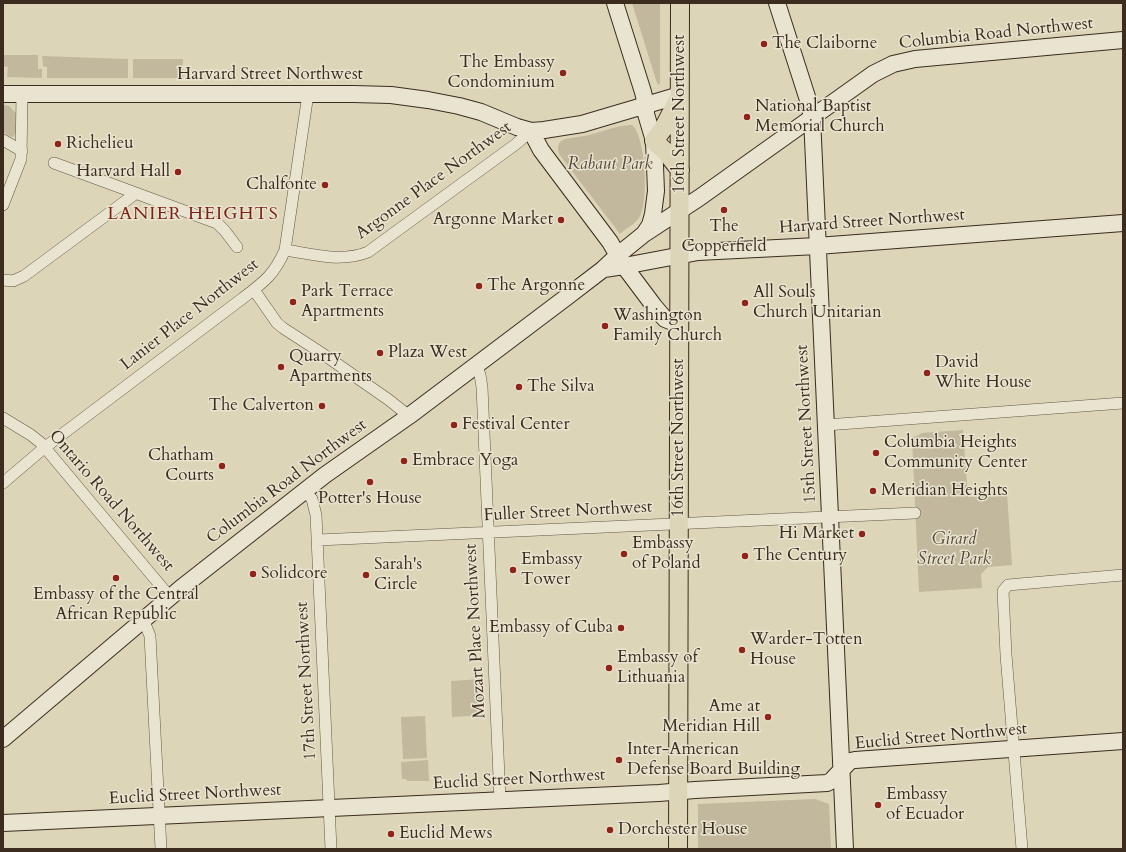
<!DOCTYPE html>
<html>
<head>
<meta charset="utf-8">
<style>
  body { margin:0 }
  #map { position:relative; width:1126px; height:852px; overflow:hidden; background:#ddd5b7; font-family:Cardo,serif }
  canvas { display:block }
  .frame { position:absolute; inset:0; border:4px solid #3b2c1f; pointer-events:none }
</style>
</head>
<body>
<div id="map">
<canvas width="1126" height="852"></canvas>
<div class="frame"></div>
</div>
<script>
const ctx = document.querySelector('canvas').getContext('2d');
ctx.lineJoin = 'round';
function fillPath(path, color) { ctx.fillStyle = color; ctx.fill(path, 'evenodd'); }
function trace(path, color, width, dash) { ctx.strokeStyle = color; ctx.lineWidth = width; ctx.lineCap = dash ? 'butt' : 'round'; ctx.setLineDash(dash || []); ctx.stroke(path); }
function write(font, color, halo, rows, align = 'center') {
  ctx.font = font + ' Cardo,serif'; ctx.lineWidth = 3; ctx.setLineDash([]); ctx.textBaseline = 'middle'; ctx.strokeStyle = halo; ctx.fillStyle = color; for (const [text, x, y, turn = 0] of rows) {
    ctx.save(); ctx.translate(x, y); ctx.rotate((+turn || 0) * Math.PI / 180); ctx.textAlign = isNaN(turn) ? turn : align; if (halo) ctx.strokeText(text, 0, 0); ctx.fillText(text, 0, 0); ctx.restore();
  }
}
fillPath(new Path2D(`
  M 632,3 L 660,3 L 660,83 L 659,85 L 657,83 Z
  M 3,55 L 38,55 L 38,69 L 42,69 L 42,78 L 7,77 L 8,67 L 3,66 Z
  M 42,56 L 128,59 L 128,78 L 47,78 L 47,67 L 43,66 Z
  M 133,59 L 183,59 L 183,78 L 133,78 Z
  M 3,105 L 9,106 L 16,113 L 16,132 L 13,137 L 9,136 L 3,132 Z
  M 632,125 C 646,136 649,203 639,218 C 635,224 625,229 620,234 L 559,154 C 558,150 557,146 560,142 C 563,138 572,138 578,137 C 596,135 614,125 632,125 Z
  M 963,430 L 968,497 L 1007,494 L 1012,565 L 988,567 L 981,574 L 982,588 L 919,592 L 912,437 L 917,436 L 922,433 Z
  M 482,679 L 484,715 L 452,717 L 451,681 Z
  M 425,716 L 427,758 L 403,759 L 401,717 Z
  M 428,760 L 429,781 L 407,781 L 406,779 L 402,779 L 401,762 Z
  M 815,799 L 829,804 L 831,849 L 698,849 L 698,804 Z`), '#c1b89d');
const street = new Path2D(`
  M 3,140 L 22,151
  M 54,163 L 217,223 L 225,231 L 237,247
  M 3,205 L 21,159 L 22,94
  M 285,250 C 312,254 341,263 368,252 L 516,144 L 531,131
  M 3,280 L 13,281 L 24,276 L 135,194
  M 254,290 L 277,323 L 283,328 L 320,352 L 389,400 L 409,416
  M 477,365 L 480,375 L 482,387 L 500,800
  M 3,418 L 31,435 L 41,443 L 170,597
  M 826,425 L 1123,403
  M 3,483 L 44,448 L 243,298 C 264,282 274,275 285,250 L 308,94
  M 305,491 L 312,499 L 316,515 L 331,849
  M 318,540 L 915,513
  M 143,619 L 150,636 L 161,849
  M 1022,849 L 1006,655 L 1003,591 L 1008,585 L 1123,575`);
const secondary = new Path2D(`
  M 615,3 L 643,92 L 646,105 L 646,114 L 654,141 L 656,191 L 653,214 L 650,225 L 644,234
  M 777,3 L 808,100 L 812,117 L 845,849
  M 3,94 L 353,94 L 391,95 L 428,100 L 459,106 L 481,112 L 517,127 L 531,131 L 544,130 L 582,124 L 680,95
  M 531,131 L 541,150 L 610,242 L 624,266 L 654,306 L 665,319 L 680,325
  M 604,269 L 624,266 L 698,252 L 817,246 L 1123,223
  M 3,739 L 181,588 L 325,475 L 409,416 L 568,296 L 602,270 L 618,255 L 644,234 L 699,198 L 873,74 L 893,64 L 915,59 L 1123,40
  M 3,823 L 659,793 L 695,790 L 827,783 L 831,781 L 850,761 L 855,760 L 1123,741`);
const primary = new Path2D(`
  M 678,100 L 663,129 L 654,141 L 666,152 L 680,170
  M 678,849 L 680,3`);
trace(street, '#645645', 12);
trace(secondary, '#3b2c1f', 18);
trace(primary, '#3b2c1f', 20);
trace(street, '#e9e4d0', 11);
trace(secondary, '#e9e4d0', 16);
trace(primary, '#ddd5b7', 18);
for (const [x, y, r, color] of [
  [764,44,4,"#8f2418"],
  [563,73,4,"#8f2418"],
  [747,117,4,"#8f2418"],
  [58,144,4,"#8f2418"],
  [178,172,4,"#8f2418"],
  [325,185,4,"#8f2418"],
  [724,210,4,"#8f2418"],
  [561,220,4,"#8f2418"],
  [479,286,4,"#8f2418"],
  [293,302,4,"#8f2418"],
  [745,303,4,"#8f2418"],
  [605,326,4,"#8f2418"],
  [380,353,4,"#8f2418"],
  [281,367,4,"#8f2418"],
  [927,373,4,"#8f2418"],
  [519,387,4,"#8f2418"],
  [322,406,4,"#8f2418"],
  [454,425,4,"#8f2418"],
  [876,453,4,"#8f2418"],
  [404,461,4,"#8f2418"],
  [222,466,4,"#8f2418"],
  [370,482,4,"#8f2418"],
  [873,491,4,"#8f2418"],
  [862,534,4,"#8f2418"],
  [624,554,4,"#8f2418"],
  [745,556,4,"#8f2418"],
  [513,570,4,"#8f2418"],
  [253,574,4,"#8f2418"],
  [366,575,4,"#8f2418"],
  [116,578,4,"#8f2418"],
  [621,628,4,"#8f2418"],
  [742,650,4,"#8f2418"],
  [609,668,4,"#8f2418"],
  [768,717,4,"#8f2418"],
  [619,760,4,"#8f2418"],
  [878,805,4,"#8f2418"],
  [610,830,4,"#8f2418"],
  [391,834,4,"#8f2418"]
]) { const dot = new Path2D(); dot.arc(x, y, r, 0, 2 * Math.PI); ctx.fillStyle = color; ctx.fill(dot); trace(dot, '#e9e4d0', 1.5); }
write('17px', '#3b2c1f', '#e9e4d0', [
  ["Columbia Road Northwest",996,34,-6],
  ["Harvard Street Northwest",270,75],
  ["16th Street Northwest",680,114,-90],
  ["Argonne Place Northwest",434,181,-36],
  ["Harvard Street Northwest",872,222,-4],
  ["Lanier Place Northwest",190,315,-38],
  ["15th Street Northwest",807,424,-93],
  ["16th Street Northwest",679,438,-90],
  ["Columbia Road Northwest",287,482,-37],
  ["Ontario Road Northwest",111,501,49],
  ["Fuller Street Northwest",568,512,-3],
  ["Mozart Place Northwest",476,631,-93],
  ["17th Street Northwest",307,681,-93],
  ["Euclid Street Northwest",941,737,-5],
  ["Euclid Street Northwest",519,780,-3],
  ["Euclid Street Northwest",195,795,-3]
]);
write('17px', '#3b2c1f', '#e9e4d0', [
  ["The Claiborne",772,44],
  ["The Embassy",555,63,"right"],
  ["Condominium",555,83,"right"],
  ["National Baptist",755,107],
  ["Memorial Church",755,127],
  ["Richelieu",66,144],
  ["Harvard Hall",170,172,"right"],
  ["Chalfonte",317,185,"right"],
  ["Argonne Market",553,220,"right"],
  ["The",724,227,"center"],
  ["Copperfield",724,247,"center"],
  ["The Argonne",487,286],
  ["Park Terrace",301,292],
  ["Apartments",301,312],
  ["All Souls",753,293],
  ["Church Unitarian",753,313],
  ["Washington",613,316],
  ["Family Church",613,336],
  ["Plaza West",388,353],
  ["Quarry",289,357],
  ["Apartments",289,377],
  ["David",935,363],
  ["White House",935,383],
  ["The Silva",527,387],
  ["The Calverton",314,406,"right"],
  ["Festival Center",462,425],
  ["Columbia Heights",884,443],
  ["Community Center",884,463],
  ["Chatham",214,456,"right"],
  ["Courts",214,476,"right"],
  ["Embrace Yoga",412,461],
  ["Meridian Heights",881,491],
  ["Potter's House",370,499,"center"],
  ["Hi Market",854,534,"right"],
  ["Embassy",632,544],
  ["of Poland",632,564],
  ["The Century",753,556],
  ["Embassy",521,560],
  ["Tower",521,580],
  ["Sarah's",374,565],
  ["Circle",374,585],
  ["Solidcore",261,574],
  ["Embassy of the Central",116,595,"center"],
  ["African Republic",116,615,"center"],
  ["Embassy of Cuba",613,628,"right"],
  ["Warder-Totten",750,640],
  ["House",750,660],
  ["Embassy of",617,658],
  ["Lithuania",617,678],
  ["Ame at",760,707,"right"],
  ["Meridian Hill",760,727,"right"],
  ["Inter-American",627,750],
  ["Defense Board Building",627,770],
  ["Embassy",886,795],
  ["of Ecuador",886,815],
  ["Dorchester House",618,830],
  ["Euclid Mews",399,834]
], 'left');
write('italic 17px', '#564838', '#e9e4d0', [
  ["Rabaut Park",610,165],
  ["Girard",954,540],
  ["Street Park",954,560]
]);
ctx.letterSpacing = '1px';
write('18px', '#7a1f14', '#e9e4d0', [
  ["LANIER HEIGHTS",193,215]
]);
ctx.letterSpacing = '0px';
</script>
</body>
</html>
